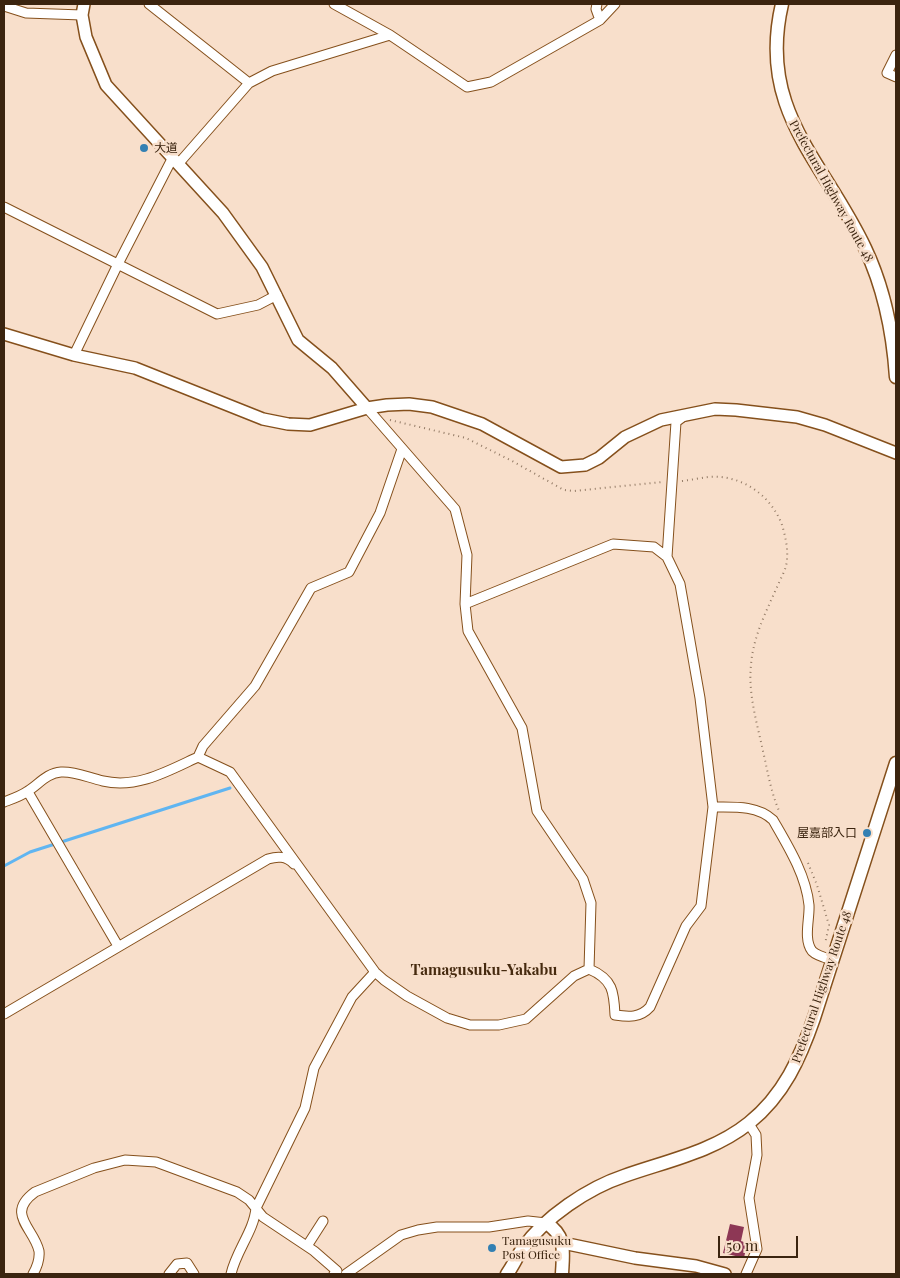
<!DOCTYPE html>
<html>
<head>
<meta charset="utf-8">
<style>
  body { margin:0 }
  #map { position:relative; width:900px; height:1278px; overflow:hidden; background:#f8dfcb; font-family:"Playfair Display",serif }
  canvas { display:block }
  .frame { position:absolute; inset:0; border:5px solid #3b240f; pointer-events:none }
  .scale { position:absolute; left:718px; top:1236px; width:80px; height:22px; box-sizing:border-box; border:2px solid #3b240f; border-top:0; padding-left:6px; font-size:15px; line-height:18px; white-space:nowrap; color:#3b240f; -webkit-text-stroke:4px #f8dfcb; paint-order:stroke }
</style>
</head>
<body>
<div id="map">
<canvas width="900" height="1278"></canvas>
<div class="frame"></div>
<div class="scale">50 m</div>
</div>
<script>
const ctx = document.querySelector('canvas').getContext('2d');
ctx.lineJoin = 'round';
function trace(path, color, width, dash) { ctx.strokeStyle = color; ctx.lineWidth = width; ctx.lineCap = dash ? 'butt' : 'round'; ctx.setLineDash(dash || []); ctx.stroke(path); }
function fillPath(path, color) { ctx.fillStyle = color; ctx.fill(path, 'evenodd'); }
function write(font, color, halo, rows, align = 'center') {
  ctx.font = font + ' "Playfair Display","Noto Sans JP",serif'; ctx.lineWidth = 5; ctx.setLineDash([]); ctx.textBaseline = 'middle'; ctx.strokeStyle = halo; ctx.fillStyle = color; for (const [text, x, y, turn = 0] of rows) {
    ctx.save(); ctx.translate(x, y); ctx.rotate((+turn || 0) * Math.PI / 180); ctx.textAlign = isNaN(turn) ? turn : align; if (halo) ctx.strokeText(text, 0, 0); ctx.fillText(text, 0, 0); ctx.restore();
  }
}
trace(new Path2D(`
  M 4,866 L 30,852 L 230,788`), '#60b5f1', 3);
fillPath(new Path2D(`
  M 730,1224 L 744,1227 L 741,1241 L 747,1243 L 744,1258 L 723,1253 Z`), '#8d3755');
const minor = new Path2D(`
  M 149,4 L 249,83
  M 334,4 L 390,35 L 467,87 L 491,82 L 600,20 L 615,4
  M 597,4 L 596,9 L 600,20
  M 4,6 L 26,13 L 82,15
  M 896,55 L 887,73 L 896,77
  M 179,163 L 249,83 L 272,71 L 390,35
  M 4,207 L 217,314 L 258,305 L 277,295
  M 74,355 L 118,264 L 173,157
  M 367,408 L 455,509 L 467,555 L 465,604 L 468,631 L 522,728 L 537,811 L 583,879 L 591,903 L 589,969
  M 667,557 L 676,422 L 684,416
  M 198,757 L 230,772 L 375,972 L 384,980 L 407,996 L 447,1018 L 470,1025 L 499,1025 L 526,1019 L 574,976 L 589,969 C 613,979 614,992 615,1015 C 629,1017 640,1018 650,1007 L 686,926 L 701,906 L 713,807 L 700,698 L 680,584 L 667,557 L 654,547 L 613,544 L 465,604
  M 28,792 L 118,946
  M 4,802 C 12,799 21,796 28,791 C 39,784 47,773 61,772 C 75,771 89,778 103,781 C 137,789 168,771 198,757 L 203,746 L 255,686 L 311,588 L 349,572 L 380,513 L 402,449
  M 713,807 C 733,807 757,805 773,820 C 788,846 806,875 809,905 C 810,918 803,939 812,951 C 817,956 826,958 833,960
  M 4,1014 L 268,859 C 278,856 286,856 294,864
  M 307,1246 L 323,1221
  M 33,1274 C 37,1267 40,1260 39,1251 C 34,1228 5,1214 35,1192 L 94,1168 L 125,1160 L 156,1162 L 237,1192 L 249,1200 L 263,1217 L 314,1251 L 337,1271 L 334,1274
  M 169,1274 L 177,1264 L 187,1263 L 194,1274
  M 231,1274 C 236,1251 254,1231 256,1208 L 305,1108 L 314,1068 L 352,997 L 375,972
  M 346,1274 L 401,1235 L 418,1230 L 437,1227 L 489,1227 L 528,1221 L 546,1223
  M 746,1274 L 757,1249 L 749,1198 L 757,1155 L 756,1135 L 749,1124`);
const tertiary = new Path2D(`
  M 84,4 L 82,15 L 86,37 L 106,85 L 223,213 L 262,267 L 298,340 L 332,368 L 367,408
  M 4,334 L 74,355 L 135,368 L 263,419 L 288,424 L 310,425 L 367,408 L 387,405 L 409,404 L 432,407 L 482,424 L 561,467 L 585,465 L 599,458 L 625,437 L 661,420 L 715,409 L 736,410 L 797,417 L 825,425 L 896,453
  M 563,1243 L 635,1258 L 696,1266 L 725,1274`);
const secondary = new Path2D(`
  M 782,4 C 757,111 824,161 865,248 C 884,288 893,333 896,377
  M 546,1223 C 567,1236 563,1252 562,1274
  M 507,1274 C 513,1266 517,1256 523,1248 C 545,1217 588,1188 624,1176 C 666,1161 713,1152 749,1123 C 784,1095 800,1058 814,1018 L 896,763`);
trace(minor, '#85501c', 11);
trace(tertiary, '#85501c', 14);
trace(secondary, '#85501c', 15);
trace(new Path2D(`
  M 390,420 L 466,438 L 512,461 L 564,490 L 574,491 L 662,482
  M 682,481 C 691,480 700,478 708,477 C 741,474 771,495 782,525 C 786,538 789,553 786,566 C 784,573 780,580 777,587 C 766,612 753,637 751,665 C 748,694 757,723 763,751 C 768,773 771,793 780,813
  M 808,863 L 817,885 L 829,925 L 825,944`), '#937b66', 2, [1, 4]);
trace(minor, '#fff', 9);
trace(tertiary, '#fff', 11);
trace(secondary, '#fff', 12);
for (const [x, y, r, color] of [
  [144,148,5,"#3380b3"],
  [867,833,5,"#3380b3"],
  [492,1248,5,"#3380b3"]
]) { const dot = new Path2D(); dot.arc(x, y, r, 0, 2 * Math.PI); ctx.fillStyle = color; ctx.fill(dot); trace(dot, '#f8dfcb', 2); }
write('12px', '#3b240f', '#f8dfcb', [
  ["大道",154,148],
  ["屋嘉部入口",857,833,"right"],
  ["Tamagusuku",502,1241],
  ["Post Office",502,1255]
], 'left');
write('12px', '#3b240f', '#f8dfcb', [
  ["Prefectural Highway Route 48",831,191,61],
  ["Prefectural Highway Route 48",822,987,-71]
]);
write('bold 15px', '#462a0f', '#f8dfcb', [
  ["Tamagusuku-Yakabu",484,970]
]);
</script>
</body>
</html>
